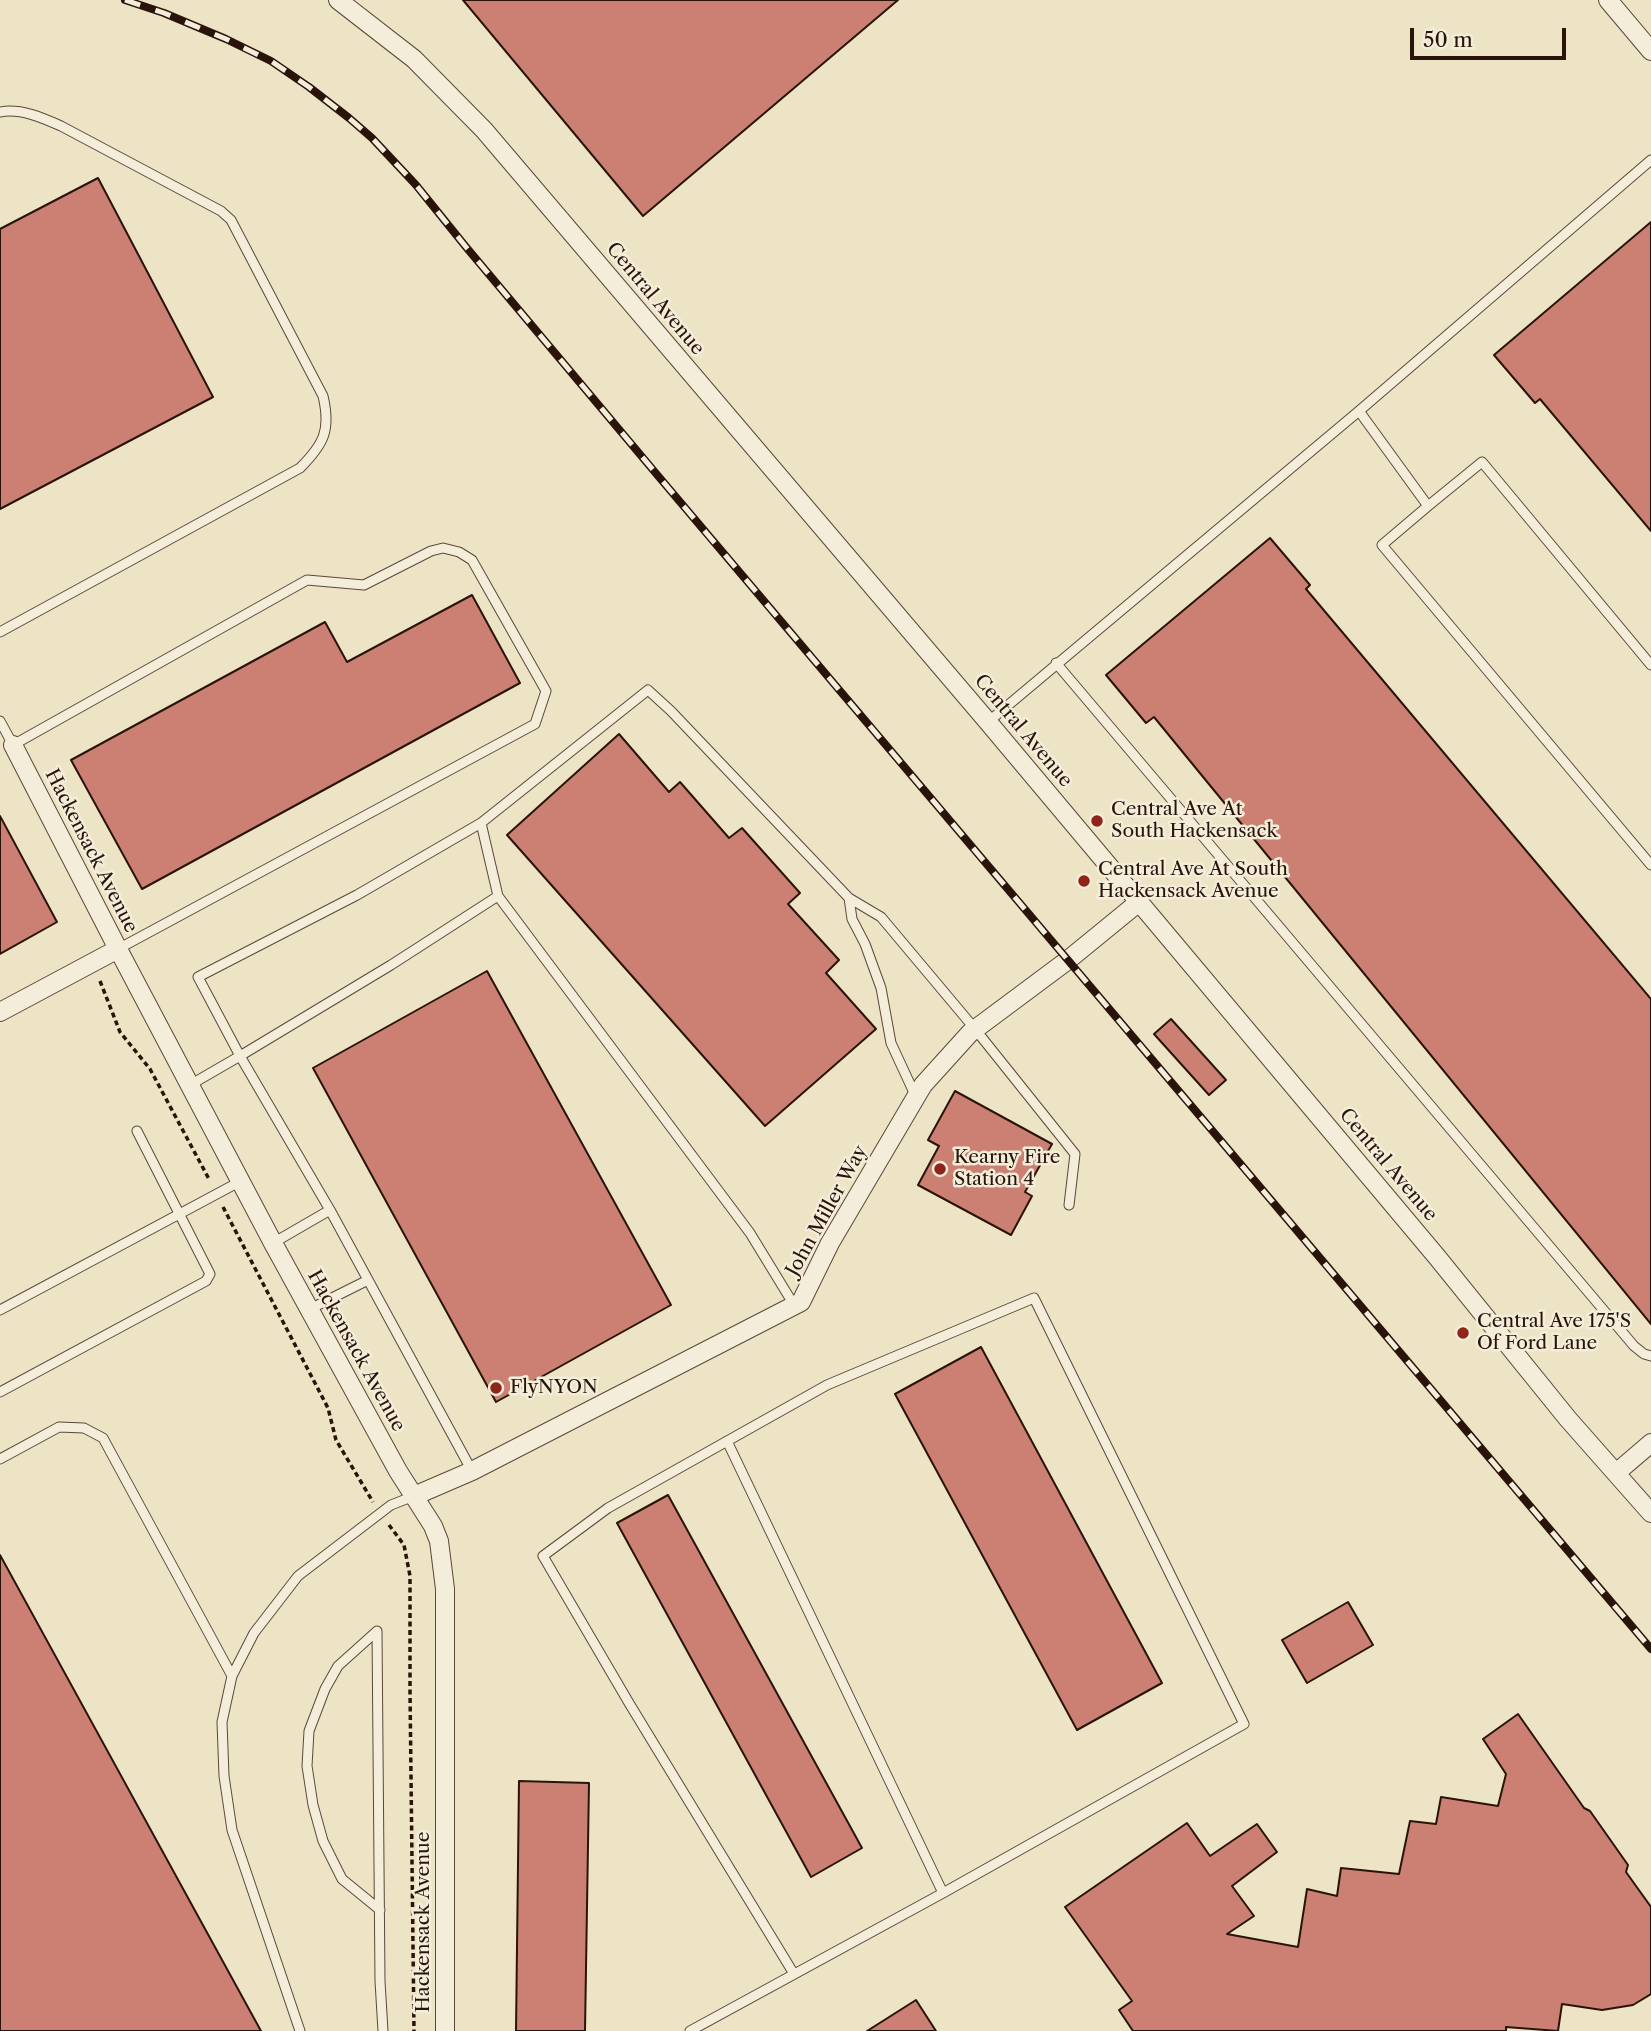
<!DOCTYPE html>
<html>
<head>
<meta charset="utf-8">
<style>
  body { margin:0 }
  #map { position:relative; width:1651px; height:2031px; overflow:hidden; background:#ede3c5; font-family:"Libre Caslon Text",serif }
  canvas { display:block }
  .scale { position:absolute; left:1410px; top:28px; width:156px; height:32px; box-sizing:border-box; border:4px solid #2a140a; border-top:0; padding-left:9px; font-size:21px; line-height:24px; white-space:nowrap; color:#2a140a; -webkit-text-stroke:5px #f3edd9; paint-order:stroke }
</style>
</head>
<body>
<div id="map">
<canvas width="1651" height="2031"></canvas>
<div class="scale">50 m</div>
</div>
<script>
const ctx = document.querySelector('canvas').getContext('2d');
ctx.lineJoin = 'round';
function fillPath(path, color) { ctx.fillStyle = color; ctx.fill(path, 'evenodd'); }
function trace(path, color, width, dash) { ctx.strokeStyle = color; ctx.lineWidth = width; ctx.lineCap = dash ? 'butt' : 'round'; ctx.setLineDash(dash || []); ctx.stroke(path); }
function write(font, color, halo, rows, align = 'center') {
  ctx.font = font + ' "Libre Caslon Text",serif'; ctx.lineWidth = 5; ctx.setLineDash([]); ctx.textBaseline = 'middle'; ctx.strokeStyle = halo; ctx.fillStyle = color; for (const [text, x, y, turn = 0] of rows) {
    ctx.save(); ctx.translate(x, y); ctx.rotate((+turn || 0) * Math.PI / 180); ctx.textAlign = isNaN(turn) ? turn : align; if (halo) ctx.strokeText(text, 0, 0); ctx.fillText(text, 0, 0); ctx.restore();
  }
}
const building = new Path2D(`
  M 463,0 L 898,0 L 643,216 Z
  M 98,178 L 213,397 L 0,509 L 0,229 Z
  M 1651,222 L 1651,531 L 1540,399 L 1535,403 L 1494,355 Z
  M 1270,538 L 1310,585 L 1306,589 L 1651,999 L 1651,1324 L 1154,717 L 1146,723 L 1106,675 Z
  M 472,595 L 520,683 L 142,889 L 71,760 L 325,622 L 347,662 Z
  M 619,734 L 669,792 L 680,782 L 729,838 L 742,828 L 800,893 L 788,904 L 839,960 L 826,973 L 876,1029 L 765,1126 L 507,835 Z
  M 0,816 L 57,922 L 0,954 Z
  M 487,971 L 671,1305 L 496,1402 L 313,1068 Z
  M 1171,1019 L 1226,1080 L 1209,1095 L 1154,1034 Z
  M 955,1091 L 1052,1144 L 1025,1192 L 1032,1196 L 1011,1235 L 918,1185 L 939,1146 L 928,1140 Z
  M 981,1347 L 1162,1683 L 1077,1730 L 895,1394 Z
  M 668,1495 L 862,1848 L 811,1877 L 617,1523 Z
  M 0,1555 L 261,2031 L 0,2031 Z
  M 1348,1602 L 1373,1645 L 1307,1683 L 1282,1640 Z
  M 1518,1714 L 1584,1808 L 1590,1811 L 1628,1865 L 1626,1872 L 1651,1907 L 1651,1994 L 1633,2005 L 1602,2010 L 1562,2004 L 1558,2031 L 1506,2027 L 1506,2031 L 1133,2031 L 1119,2010 L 1132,2001 L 1065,1907 L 1187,1823 L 1210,1856 L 1257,1824 L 1277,1852 L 1232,1886 L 1254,1916 L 1227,1934 L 1298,1947 L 1307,1889 L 1337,1896 L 1341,1868 L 1399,1874 L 1410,1821 L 1436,1824 L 1441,1797 L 1498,1806 L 1506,1774 L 1483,1739 Z
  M 519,1781 L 589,1783 L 585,2031 L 516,2031 Z
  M 916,2000 L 936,2031 L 867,2031 Z`);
fillPath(building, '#cb8073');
trace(building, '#2a140a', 2);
const lane = new Path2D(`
  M 0,112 C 21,108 43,118 61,126 L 221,211 L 231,220 L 323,396 C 331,430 324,444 300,468 L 0,632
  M 1359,411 L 1651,160
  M 1428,506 L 1482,462 L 1651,665
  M 1056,663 L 1634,1346 L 1644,1354 L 1651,1356
  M 0,721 L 13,745 L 307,580 L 364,585 L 431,551 L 443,548 L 459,552 L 472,560 L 546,691 L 535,724 L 118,949
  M 988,722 L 1359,411 L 1428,506 L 1382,545 L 1651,865
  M 481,823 L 357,895 L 198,977 L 240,1056 L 391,965 L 498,896
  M 849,898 L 881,917 L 975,1029 L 1075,1154 L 1069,1205
  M 190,1085 L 240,1056 L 330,1210 L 472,1471
  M 273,1243 L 330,1210
  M 794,1305 L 750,1233 L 498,896 L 481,823 L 648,690 L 671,711 L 849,898 L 852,919 L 865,944 L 881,988 L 891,1043 L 916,1097
  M 310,1309 L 368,1280
  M 0,1310 L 241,1181
  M 0,1392 L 206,1281 L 210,1274 L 137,1131
  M 727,1441 L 943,1893 L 1244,1724 L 1034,1298 L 827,1385 L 608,1508 L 543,1556 L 629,1703 L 794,1974
  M 0,1459 L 59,1427 L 84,1428 L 103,1438 L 232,1676
  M 380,1910 L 342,1879 L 323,1841 L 313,1805 L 307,1766 L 309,1731 L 325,1689 L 338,1666 L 377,1631 L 380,1981 L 383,2031
  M 300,2031 L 232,1830 L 224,1776 L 222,1722 L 232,1676 L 254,1633 L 298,1576 L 391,1505 L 414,1496
  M 690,2031 L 943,1893`);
const street = new Path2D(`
  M 338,0 L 414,59 L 484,130 L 988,722 L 1437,1257 L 1568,1419 L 1651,1513
  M 1608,0 L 1651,51
  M 13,745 L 118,949 L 273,1243 L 398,1471 L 433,1526 L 439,1541 L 445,1589 L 445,2031
  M 0,1012 L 118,949
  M 1616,1473 L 1651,1443
  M 414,1496 L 472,1471 L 801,1302 L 830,1243 L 923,1085 L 970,1033 L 1068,960 L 1139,902`);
trace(lane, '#5b4839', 11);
trace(street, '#5b4839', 20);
trace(new Path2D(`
  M 100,981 L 120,1032 L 150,1069 L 210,1181
  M 223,1207 L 328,1408 L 336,1440 L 373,1502
  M 389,1525 L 404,1545 L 410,1576 L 410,1690 L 414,2031`), '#2a140a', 3.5, [5, 3.5]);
trace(lane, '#f3edd9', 9);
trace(street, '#f3edd9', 18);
const rail = new Path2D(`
  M 125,0 L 164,13 L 226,39 L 271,61 L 309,87 L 349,118 L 372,138 L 416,185 L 466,247 L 659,477 L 1651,1649`);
trace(rail, '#2a140a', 8);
trace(rail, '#f3edd9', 5, [16]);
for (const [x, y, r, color] of [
  [1097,821,7,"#8f2418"],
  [1084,881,7,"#8f2418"],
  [940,1169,7,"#8f2418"],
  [1463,1333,7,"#8f2418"],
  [496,1388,7,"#8f2418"]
]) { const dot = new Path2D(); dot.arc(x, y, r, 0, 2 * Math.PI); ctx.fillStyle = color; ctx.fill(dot); trace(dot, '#f3edd9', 2.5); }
write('19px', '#2a140a', '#f3edd9', [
  ["Central Avenue",655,299,50],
  ["Central Avenue",1023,731,50],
  ["Hackensack Avenue",91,851,63],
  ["Central Avenue",1388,1165,50],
  ["John Miller Way",827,1211,-61],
  ["Hackensack Avenue",356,1351,61],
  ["Hackensack Avenue",424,1922,-90]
]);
write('19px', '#2a140a', '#f3edd9', [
  ["Central Ave At",1111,810],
  ["South Hackensack",1111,832],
  ["Central Ave At South",1098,870],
  ["Hackensack Avenue",1098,892],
  ["Kearny Fire",954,1158],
  ["Station 4",954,1180],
  ["Central Ave 175'S",1477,1322],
  ["Of Ford Lane",1477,1344],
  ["FlyNYON",510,1388]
], 'left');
</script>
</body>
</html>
